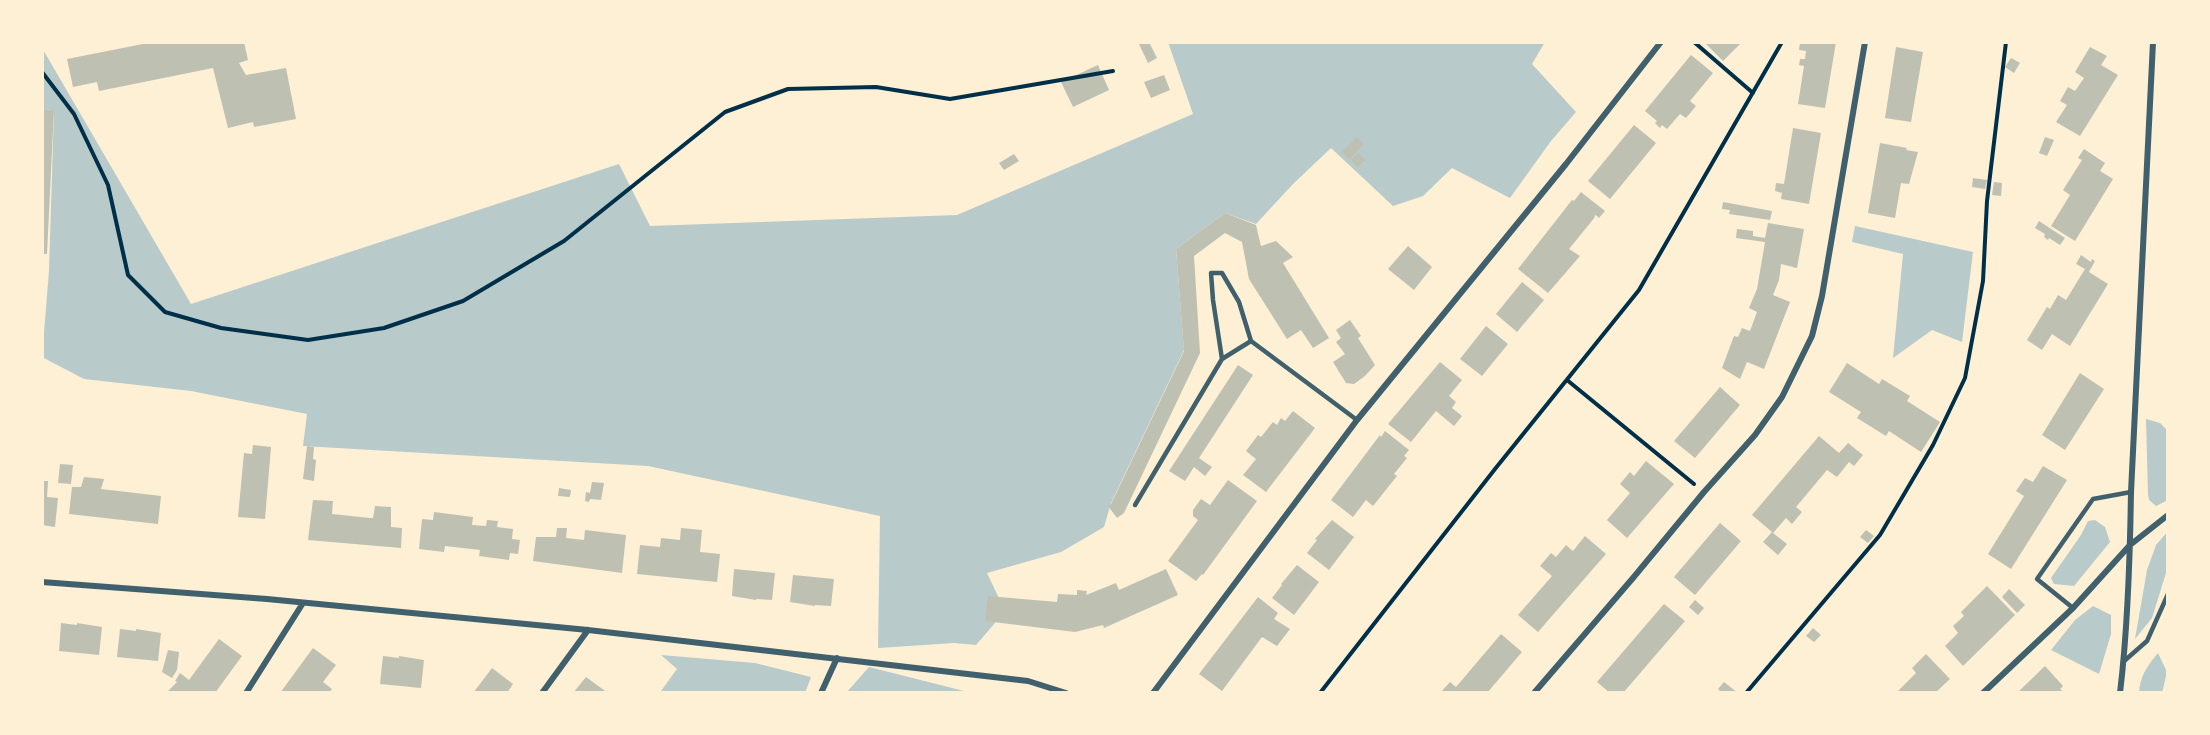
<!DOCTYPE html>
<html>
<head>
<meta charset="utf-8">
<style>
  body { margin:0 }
  #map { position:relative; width:2210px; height:735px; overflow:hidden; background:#fdf0d5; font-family:Quicksand,sans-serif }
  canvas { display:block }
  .frame { position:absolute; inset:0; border:44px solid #fdf0d5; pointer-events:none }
</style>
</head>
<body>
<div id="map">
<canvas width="2210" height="735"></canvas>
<div class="frame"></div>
</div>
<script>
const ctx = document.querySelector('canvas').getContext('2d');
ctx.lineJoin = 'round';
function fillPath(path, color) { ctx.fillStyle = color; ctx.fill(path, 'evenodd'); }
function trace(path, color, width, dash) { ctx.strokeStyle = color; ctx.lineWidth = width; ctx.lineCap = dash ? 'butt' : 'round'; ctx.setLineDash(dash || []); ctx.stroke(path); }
fillPath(new Path2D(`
  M 1168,42 L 1545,42 L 1532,64 L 1576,112 L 1551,141 L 1510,198 L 1452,168 L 1423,196 L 1393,206 L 1331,148 L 1293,184 L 1256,224 L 1225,213 L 1176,249 L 1184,350 L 1111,503 L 1104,527 L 1061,552 L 987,573 L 998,596 L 995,623 L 976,645 L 954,643 L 878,648 L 880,516 L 648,466 L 303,446 L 307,414 L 191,391 L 84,379 L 42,357 L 49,271 L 54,110 L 42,109 L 42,50 L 45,53 L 191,304 L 619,164 L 650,226 L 957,215 L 1193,114 Z
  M 1855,226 L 1973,252 L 1962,342 L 1932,330 L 1893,358 L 1903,254 L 1852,242 Z
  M 2146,419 L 2160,423 L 2168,431 L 2168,500 L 2156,506 L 2149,500 L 2148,495 Z
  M 2095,520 L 2105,527 L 2110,542 L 2074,586 L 2054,584 L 2051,578 L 2081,535 L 2088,521 Z
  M 2168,531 L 2168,565 L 2166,573 L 2152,618 L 2135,639 L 2147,570 L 2156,545 Z
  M 2093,606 L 2111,615 L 2111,634 L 2099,674 L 2051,650 L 2075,620 Z
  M 2158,653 L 2167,672 L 2162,693 L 2139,693 C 2140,676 2147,666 2158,653 Z
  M 661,655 L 755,663 L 811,677 L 805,693 L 664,693 L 661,691 L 677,669 Z
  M 869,667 L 972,693 L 846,693 Z`), '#b9caca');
fillPath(new Path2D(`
  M 153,42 L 244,42 L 248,60 L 239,63 L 246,75 L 286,68 L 296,119 L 254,127 L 253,122 L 228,128 L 213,68 L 99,91 L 97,82 L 73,87 L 67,59 Z
  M 1138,42 L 1149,42 L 1157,58 L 1148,63 Z
  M 1704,42 L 1742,42 L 1723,61 Z
  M 1800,42 L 1836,42 L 1825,108 L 1798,104 L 1804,66 L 1799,65 L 1800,59 L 1805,59 L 1806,51 L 1799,50 Z
  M 1896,47 L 1923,52 L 1911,122 L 1885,118 Z
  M 2090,47 L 2107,56 L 2101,65 L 2118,75 L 2080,136 L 2056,122 L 2067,105 L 2060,101 L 2068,87 L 2075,91 L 2084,78 L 2075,72 Z
  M 1691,55 L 1713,73 L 1690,101 L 1696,106 L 1686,118 L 1680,114 L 1667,129 L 1662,125 L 1660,128 L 1655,123 L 1657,121 L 1645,111 Z
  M 2011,58 L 2020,63 L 2014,73 L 2005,67 Z
  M 1098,65 L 1109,90 L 1073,107 L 1061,82 Z
  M 1164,75 L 1170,90 L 1151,98 L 1144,82 Z
  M 42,109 L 54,110 L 47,254 L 42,254 Z
  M 1634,125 L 1656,143 L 1610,199 L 1588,181 Z
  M 1793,128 L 1821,133 L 1809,204 L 1781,199 L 1782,193 L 1775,191 L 1776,183 L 1784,184 Z
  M 1357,137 L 1364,144 L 1350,159 L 1342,152 Z
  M 2045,137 L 2054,140 L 2047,156 L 2039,153 Z
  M 1880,143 L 1907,148 L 1906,150 L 1918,152 L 1909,184 L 1901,183 L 1895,218 L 1868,213 Z
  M 2084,149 L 2105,163 L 2100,171 L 2113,179 L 2075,241 L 2051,226 L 2070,195 L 2063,190 L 2082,160 L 2078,158 Z
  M 1358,153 L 1365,160 L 1358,167 L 1351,160 Z
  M 1014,154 L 1019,161 L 1004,170 L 999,163 Z
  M 1973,178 L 1987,180 L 1985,189 L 1972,187 Z
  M 1994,182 L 2002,183 L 2001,196 L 1992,195 Z
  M 1581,192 L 1605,211 L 1599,218 L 1596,215 L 1594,216 L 1595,217 L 1569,249 L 1580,256 L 1548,293 L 1518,269 L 1572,200 L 1574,201 Z
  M 1723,202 L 1772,211 L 1770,220 L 1729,214 L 1730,210 L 1722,209 Z
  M 1225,213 L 1256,225 L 1261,246 L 1276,241 L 1293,257 L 1283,263 L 1329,338 L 1313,348 L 1301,330 L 1287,339 L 1249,279 L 1242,242 L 1225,233 L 1194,256 L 1200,353 L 1124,513 L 1117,518 L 1108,506 L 1111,504 L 1184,351 L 1176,249 Z
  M 2039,221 L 2065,238 L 2060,245 L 2049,238 L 2048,240 L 2044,237 L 2045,234 L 2035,228 Z
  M 1768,223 L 1804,229 L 1797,268 L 1781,264 L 1779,280 L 1773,295 L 1790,302 L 1764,369 L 1747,362 L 1740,379 L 1722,368 L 1734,336 L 1738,337 L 1742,328 L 1750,331 L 1757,312 L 1749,308 L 1757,289 L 1765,242 L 1736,238 L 1737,229 L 1753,231 L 1753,236 L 1765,238 Z
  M 1408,246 L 1432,267 L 1414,290 L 1388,269 Z
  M 2081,255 L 2091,262 L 2092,259 L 2095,261 L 2089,272 L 2108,284 L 2070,346 L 2052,334 L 2042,350 L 2027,340 L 2047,307 L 2050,309 L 2058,295 L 2066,300 L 2085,269 L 2076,264 Z
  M 1522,282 L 1544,300 L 1517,332 L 1496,314 Z
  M 1350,320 L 1361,336 L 1358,338 L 1375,365 L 1365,376 L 1354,384 L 1346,383 L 1333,362 L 1345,354 L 1336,342 L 1341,338 L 1336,330 Z
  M 1486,326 L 1508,344 L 1482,376 L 1460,359 Z
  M 1440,362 L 1462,380 L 1449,396 L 1456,402 L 1452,408 L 1462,416 L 1454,426 L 1436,411 L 1411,442 L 1388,424 Z
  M 1847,363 L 1879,384 L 1882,379 L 1910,396 L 1907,401 L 1940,422 L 1921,452 L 1889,431 L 1886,436 L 1857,418 L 1861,412 L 1829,392 Z
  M 1238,365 L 1253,375 L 1199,458 L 1212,467 L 1205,476 L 1194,467 L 1185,481 L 1169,471 Z
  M 2080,373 L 2104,389 L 2065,450 L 2042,435 Z
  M 1720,387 L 1740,405 L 1695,458 L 1674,441 Z
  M 1293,411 L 1315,428 L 1266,492 L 1243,475 L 1256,459 L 1246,451 L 1258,435 L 1261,437 L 1273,422 L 1277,425 L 1281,418 L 1285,421 Z
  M 1385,431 L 1409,450 L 1404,456 L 1407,458 L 1394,474 L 1397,476 L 1373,506 L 1366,500 L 1353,517 L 1331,500 L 1380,435 L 1381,437 Z
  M 1819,436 L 1839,453 L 1848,443 L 1863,455 L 1854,466 L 1849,462 L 1837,477 L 1827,470 L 1796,507 L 1802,512 L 1792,524 L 1786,518 L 1773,533 L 1787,544 L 1778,555 L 1763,542 L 1772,532 L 1752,515 Z
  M 253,445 L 271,447 L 265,519 L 238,517 L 244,453 L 252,454 Z
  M 307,446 L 314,447 L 313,459 L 316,460 L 314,481 L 303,479 Z
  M 1646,461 L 1674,484 L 1627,538 L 1607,520 L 1630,493 L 1620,484 L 1630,472 L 1634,476 Z
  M 60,464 L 73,465 L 71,484 L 58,483 Z
  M 2043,466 L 2067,480 L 2011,569 L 1988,554 L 2024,496 L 2016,491 L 2025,478 L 2033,482 Z
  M 84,477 L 104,479 L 101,489 L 161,496 L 158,524 L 69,514 L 72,487 L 81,487 Z
  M 1228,480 L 1257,501 L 1203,575 L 1202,574 L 1196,581 L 1168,561 L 1198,520 L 1193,516 L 1193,510 L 1201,499 L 1210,505 Z
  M 42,481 L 48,481 L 47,497 L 58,498 L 55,527 L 42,525 Z
  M 592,482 L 604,483 L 601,500 L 590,499 L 589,502 L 585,501 L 586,492 L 590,493 Z
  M 559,488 L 571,490 L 570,497 L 558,496 Z
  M 313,500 L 333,501 L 332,514 L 370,518 L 373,518 L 375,506 L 391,507 L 391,527 L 402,528 L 401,548 L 308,540 Z
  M 434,512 L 473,517 L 472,525 L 486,526 L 487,520 L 498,521 L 497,527 L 513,529 L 512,539 L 520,540 L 518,554 L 510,553 L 509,560 L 479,556 L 480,550 L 445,546 L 444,552 L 419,549 L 422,519 L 433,520 Z
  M 1332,520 L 1354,537 L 1329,570 L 1307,553 L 1317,540 L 1315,539 Z
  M 1720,523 L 1741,541 L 1695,595 L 1674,577 Z
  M 557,528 L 567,528 L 566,538 L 584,540 L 585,530 L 626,535 L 622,573 L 533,561 L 536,537 L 556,537 Z
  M 681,528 L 702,530 L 700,552 L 720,554 L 717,582 L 637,574 L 640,545 L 660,547 L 661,538 L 680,540 Z
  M 1866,530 L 1874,536 L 1868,543 L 1860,537 Z
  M 1585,536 L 1606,554 L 1538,632 L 1518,615 L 1552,576 L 1540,566 L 1551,553 L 1556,557 L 1566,545 L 1573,551 Z
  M 1297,565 L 1319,582 L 1294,615 L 1272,598 L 1282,585 L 1281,584 Z
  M 734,569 L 775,573 L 772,600 L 756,599 L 756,600 L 732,596 Z
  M 1166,569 L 1178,595 L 1104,628 L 1103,625 L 1075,632 L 985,621 L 988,596 L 1057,602 L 1058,594 L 1077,595 L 1077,590 L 1087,591 L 1086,595 L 1116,583 L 1119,590 Z
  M 793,575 L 834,579 L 831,606 L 815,605 L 815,606 L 790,602 Z
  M 1987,586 L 2015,615 L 1963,666 L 1945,646 L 1958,633 L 1953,626 L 1964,616 L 1961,612 Z
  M 2009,589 L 2025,605 L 2017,613 L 2002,597 Z
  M 1258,597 L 1278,613 L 1274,619 L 1290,629 L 1277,646 L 1262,637 L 1222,691 L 1199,674 Z
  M 1695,600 L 1704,608 L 1698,615 L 1689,607 Z
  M 1664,604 L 1685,621 L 1623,693 L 1610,693 L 1597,682 Z
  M 61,623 L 77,625 L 77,623 L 102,627 L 99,655 L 59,651 Z
  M 1813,628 L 1821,635 L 1814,642 L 1806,636 Z
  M 120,629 L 136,631 L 136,629 L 161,633 L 158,661 L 117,657 Z
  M 1501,634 L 1522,652 L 1487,693 L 1440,693 L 1450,682 L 1456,687 Z
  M 219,639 L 242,656 L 215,693 L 166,693 L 177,682 L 175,681 L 180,673 L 189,680 Z
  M 313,648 L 336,665 L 323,682 L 332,689 L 329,693 L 280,693 Z
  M 168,650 L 179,652 L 177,670 L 172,678 L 162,672 Z
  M 1926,654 L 1950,679 L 1935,693 L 1896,693 L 1916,673 L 1912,668 Z
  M 383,656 L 399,658 L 399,656 L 424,660 L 421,688 L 380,684 Z
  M 2045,666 L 2063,686 L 2060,689 L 2065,693 L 2017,693 Z
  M 492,668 L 513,684 L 507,693 L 473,693 Z
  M 586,677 L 608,693 L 573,693 Z
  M 1724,682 L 1738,693 L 1722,693 L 1718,689 Z`), '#bec0b2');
trace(new Path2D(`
  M 1694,42 L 1753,93
  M 42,72 L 74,114 L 108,185 L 128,275 L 165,312 L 221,328 L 308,340 L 384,328 L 463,301 L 564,241 L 725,112 L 788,89 L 876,87 L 950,99 L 1113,71
  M 1567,380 L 1694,484
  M 1320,693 L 1495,469 L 1639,290 L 1782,42
  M 1746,693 L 1880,535 L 1933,445 L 1965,378 L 1983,281 L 1987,201 L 2006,42`), '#003049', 4);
trace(new Path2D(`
  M 1222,359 L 1213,300 L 1211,273 L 1222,273 L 1239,302 L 1251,341
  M 1135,505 L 1222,359 L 1251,341 L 1357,420
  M 2073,608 L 2037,579 L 2093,499 L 2131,492
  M 2123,662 L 2147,641 L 2168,594`), '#3f606c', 4.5);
trace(new Path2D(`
  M 42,582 L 267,599 L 588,630 L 1028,681 L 1066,693
  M 246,693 L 303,603
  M 542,693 L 588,630
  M 821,693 L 837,658
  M 1153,693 L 1357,420 L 1566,164 L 1661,42
  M 1534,693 L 1633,578 L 1704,492 L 1755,435 L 1782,397 L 1812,336 L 1822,296 L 1865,42
  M 1983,693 L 2073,608 L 2130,545 L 2168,515
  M 2120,693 C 2128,627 2130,559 2131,492 L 2153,42`), '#3f606c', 6);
</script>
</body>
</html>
